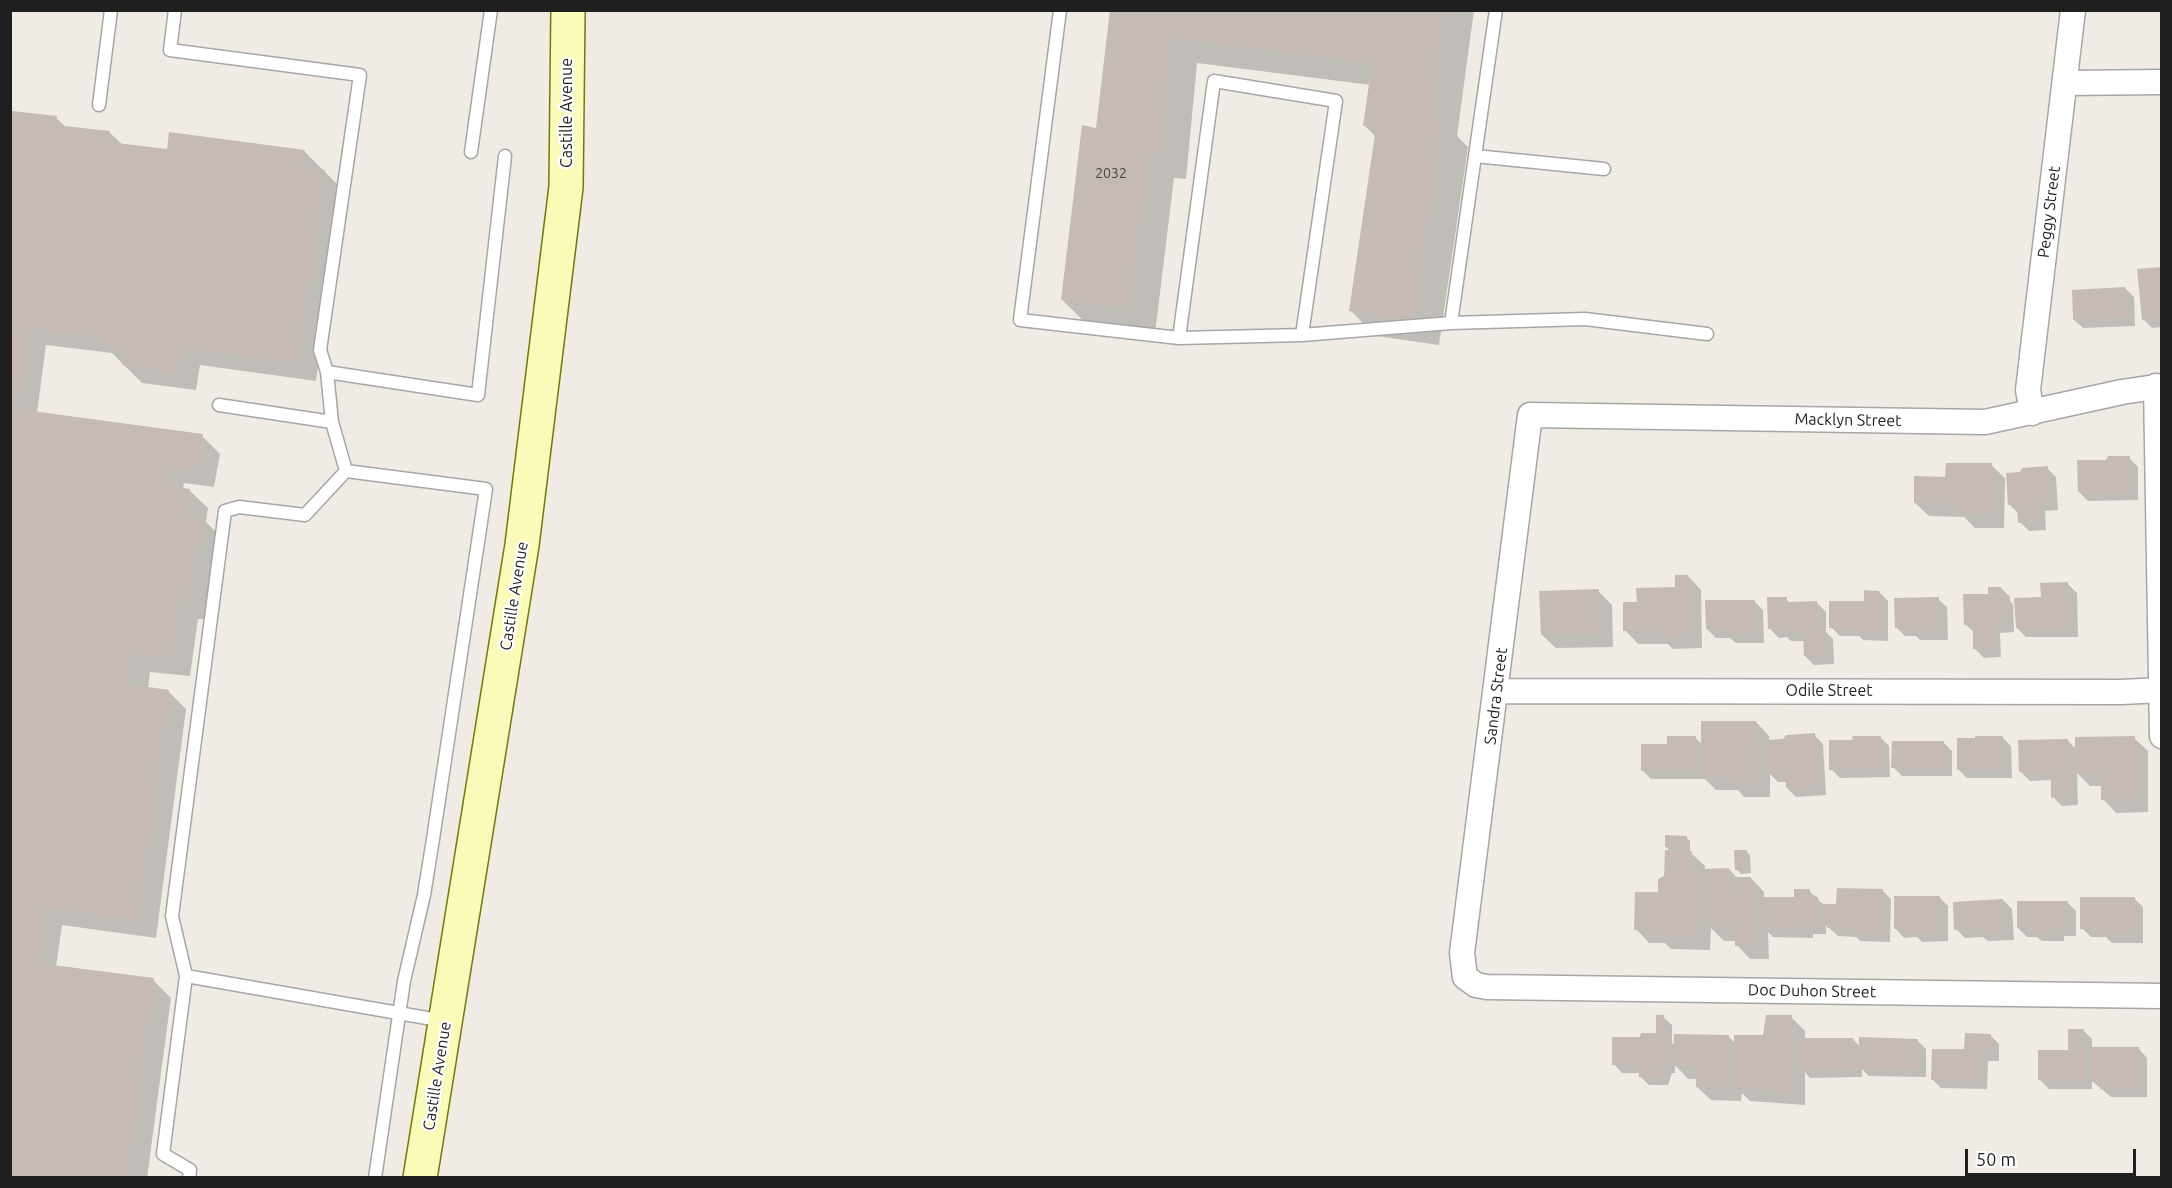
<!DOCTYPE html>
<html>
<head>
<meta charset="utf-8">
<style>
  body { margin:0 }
  #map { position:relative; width:2172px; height:1188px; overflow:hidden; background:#f0ece5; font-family:Ubuntu,sans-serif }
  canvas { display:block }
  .frame { position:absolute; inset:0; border:12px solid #1f1f1f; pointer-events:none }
  .scale { position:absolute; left:1965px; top:1149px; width:171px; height:27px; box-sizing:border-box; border:3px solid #1f1f1f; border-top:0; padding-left:8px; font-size:18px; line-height:21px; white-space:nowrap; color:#1f1f1f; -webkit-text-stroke:4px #fff; paint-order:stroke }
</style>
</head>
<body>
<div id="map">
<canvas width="2172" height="1188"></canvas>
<div class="frame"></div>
<div class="scale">50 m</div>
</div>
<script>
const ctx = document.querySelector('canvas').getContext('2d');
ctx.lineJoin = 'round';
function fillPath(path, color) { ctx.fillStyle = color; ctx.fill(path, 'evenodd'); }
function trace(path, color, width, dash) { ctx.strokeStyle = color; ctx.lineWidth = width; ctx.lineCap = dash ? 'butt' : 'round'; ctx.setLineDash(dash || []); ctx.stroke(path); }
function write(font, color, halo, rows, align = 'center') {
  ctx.font = font + ' Ubuntu,sans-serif'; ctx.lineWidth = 4.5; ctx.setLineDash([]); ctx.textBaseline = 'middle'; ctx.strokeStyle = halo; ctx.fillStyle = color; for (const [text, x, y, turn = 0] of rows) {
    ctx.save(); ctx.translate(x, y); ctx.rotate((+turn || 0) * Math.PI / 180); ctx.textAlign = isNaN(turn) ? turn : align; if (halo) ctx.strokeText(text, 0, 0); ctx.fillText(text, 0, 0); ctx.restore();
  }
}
fillPath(new Path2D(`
  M 1111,10 L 1474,10 L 1457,136 L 1468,147 L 1439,345 L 1376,336 L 1350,310 L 1376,137 L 1365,126 L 1371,85 L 1197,63 L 1186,179 L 1174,178 L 1155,334 L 1089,326 L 1062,300 L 1097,130 Z
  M 56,118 L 66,127 L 110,133 L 123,145 L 168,151 L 305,152 L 342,189 L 316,381 L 200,365 L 196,390 L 142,383 L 112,353 L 46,345 L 37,413 L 202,436 L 220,454 L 214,487 L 184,483 L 183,489 L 189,490 L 208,508 L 206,522 L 219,535 L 207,619 L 198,619 L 190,676 L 150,672 L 148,688 L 168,691 L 186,709 L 156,938 L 62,925 L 56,967 L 153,980 L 171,998 L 147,1178 L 10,1178 L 10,121 Z
  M 2162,268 L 2162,327 L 2152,328 L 2143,319 Z
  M 2125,288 L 2134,297 L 2135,326 L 2083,328 L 2074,320 Z
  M 2129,458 L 2138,467 L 2138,500 L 2088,501 L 2079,492 L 2107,461 Z
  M 1991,465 L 2005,478 L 2004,528 L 1975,528 L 1964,517 L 1929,516 L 1915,503 L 1947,478 Z
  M 2047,468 L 2056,477 L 2058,510 L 2045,511 L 2046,530 L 2029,531 L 2020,522 L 2018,513 L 2009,504 Z
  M 1688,576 L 1701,590 L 1702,648 L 1673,649 L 1668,644 L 1638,644 L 1625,630 L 1638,603 L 1676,589 Z
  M 2068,584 L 2077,593 L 2078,637 L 2026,637 L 2017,628 L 2042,598 Z
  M 2001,588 L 2010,597 L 2010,601 L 2013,604 L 2014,632 L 2000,633 L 2001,657 L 1984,658 L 1975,649 L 1975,633 L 1965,624 L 1989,595 Z
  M 1598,591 L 1612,605 L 1613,647 L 1556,648 L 1542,635 Z
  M 1879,592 L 1888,601 L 1888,641 L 1863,640 L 1859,636 L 1840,636 L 1831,627 Z
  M 1786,599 L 1791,604 L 1817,603 L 1826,612 L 1826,632 L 1833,639 L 1834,664 L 1814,665 L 1805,656 L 1805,641 L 1791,641 L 1787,637 L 1779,638 L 1770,629 Z
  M 1938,599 L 1947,607 L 1948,640 L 1920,640 L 1916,636 L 1905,636 L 1896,627 Z
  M 1754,601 L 1763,610 L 1764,643 L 1736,643 L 1730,638 L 1716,638 L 1707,629 Z
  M 1756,722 L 1769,736 L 1769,741 L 1814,735 L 1823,744 L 1826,795 L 1796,797 L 1787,788 L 1787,782 L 1778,782 L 1770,774 L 1770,797 L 1744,797 L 1738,790 L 1716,790 L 1705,779 L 1651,779 L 1642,770 L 1669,745 L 1695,738 L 1703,745 Z
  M 1880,737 L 1889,746 L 1890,777 L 1840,778 L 1831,769 L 1853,742 Z
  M 2002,737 L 2011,746 L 2012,778 L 1967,778 L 1958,769 Z
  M 2134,738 L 2148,751 L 2148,812 L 2116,813 L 2103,799 L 2102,786 L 2090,786 L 2077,773 L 2078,805 L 2062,806 L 2053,797 L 2052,780 L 2030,781 L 2021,772 L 2067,740 L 2076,749 Z
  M 1943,742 L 1952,751 L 1952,776 L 1902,776 L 1893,767 Z
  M 1686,837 L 1690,841 L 1690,852 L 1705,866 L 1705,870 L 1729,869 L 1738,879 L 1751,878 L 1764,892 L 1764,898 L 1796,899 L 1809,891 L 1824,905 L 1838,906 L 1882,890 L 1891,899 L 1890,942 L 1860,941 L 1856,937 L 1838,936 L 1826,925 L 1826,934 L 1813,934 L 1813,938 L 1773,937 L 1768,932 L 1769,959 L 1750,959 L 1737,945 L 1737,941 L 1724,941 L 1711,928 L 1710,950 L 1671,949 L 1665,943 L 1649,943 L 1636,929 L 1659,894 L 1666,877 L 1671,852 L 1666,847 Z
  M 1746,851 L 1750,855 L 1751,873 L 1741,874 L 1737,870 Z
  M 1939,897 L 1948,906 L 1948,941 L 1922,942 L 1917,937 L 1904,938 L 1896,929 Z
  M 2134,898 L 2143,907 L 2143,943 L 2112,943 L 2106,937 L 2091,937 L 2082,928 Z
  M 2003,900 L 2012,909 L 2014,940 L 1988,941 L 1983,937 L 1965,938 L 1956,929 Z
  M 2067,902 L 2076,911 L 2076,936 L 2064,936 L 2064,941 L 2042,941 L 2037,937 L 2027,937 L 2018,928 Z
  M 1663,1017 L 1672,1025 L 1672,1043 L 1675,1046 L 1729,1037 L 1736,1044 L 1764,1036 L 1791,1017 L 1805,1031 L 1805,1040 L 1853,1039 L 1860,1047 L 1917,1040 L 1926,1049 L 1926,1077 L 1869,1076 L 1862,1069 L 1862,1077 L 1810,1078 L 1805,1072 L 1805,1105 L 1750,1101 L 1742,1093 L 1741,1101 L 1711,1100 L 1697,1087 L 1697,1079 L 1688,1079 L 1675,1065 L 1675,1073 L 1672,1073 L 1668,1085 L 1649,1085 L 1640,1076 L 1640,1073 L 1622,1073 L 1614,1064 L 1641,1038 L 1657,1034 Z
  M 2083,1030 L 2092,1039 L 2092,1049 L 2139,1049 L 2147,1058 L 2147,1097 L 2111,1097 L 2092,1081 L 2092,1089 L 2049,1089 L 2040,1080 L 2070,1052 Z
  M 1990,1035 L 1999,1044 L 1999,1061 L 1988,1061 L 1987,1089 L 1941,1088 L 1932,1079 L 1966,1051 Z`), '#0003');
fillPath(new Path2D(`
  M 1110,10 L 1445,10 L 1431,118 L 1442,119 L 1414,320 L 1349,311 L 1376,127 L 1363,126 L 1372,63 L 1172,38 L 1160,154 L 1148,153 L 1130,309 L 1061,300 L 1082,125 L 1096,128 Z
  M 12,111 L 57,116 L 55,125 L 110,131 L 108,142 L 167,149 L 169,132 L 305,150 L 303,167 L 325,170 L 298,364 L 183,348 L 178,373 L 122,365 L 123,350 L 104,347 L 104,337 L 29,328 L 17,409 L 203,434 L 197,470 L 166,465 L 163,485 L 190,489 L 187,514 L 202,516 L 189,602 L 180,601 L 173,659 L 132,655 L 128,684 L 169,690 L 138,920 L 44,908 L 37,963 L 154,978 L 127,1178 L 10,1178 Z
  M 2162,267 L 2162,318 L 2142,320 L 2137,269 Z
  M 2125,287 L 2127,317 L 2073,320 L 2072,290 Z
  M 2108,456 L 2130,456 L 2130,492 L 2078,492 L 2077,460 L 2106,460 Z
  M 1946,463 L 1992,463 L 1991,515 L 1960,515 L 1960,504 L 1914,503 L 1914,476 L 1945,477 Z
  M 2048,466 L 2049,502 L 2037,503 L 2038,522 L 2018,523 L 2017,504 L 2008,505 L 2006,473 L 2020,472 L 2022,468 Z
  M 1675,575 L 1688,575 L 1689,635 L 1658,636 L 1658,631 L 1623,631 L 1623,602 L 1637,602 L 1636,588 L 1675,587 Z
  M 2068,582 L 2070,629 L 2016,628 L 2014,598 L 2041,597 L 2040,583 Z
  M 1988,587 L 2001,587 L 2001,592 L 2005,594 L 2005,624 L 1992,625 L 1993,649 L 1973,649 L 1973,624 L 1964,625 L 1963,594 L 1988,594 Z
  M 1599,589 L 1600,634 L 1541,635 L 1539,591 Z
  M 1864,590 L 1879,591 L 1879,632 L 1852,632 L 1852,628 L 1829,628 L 1829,601 L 1864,601 Z
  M 1767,597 L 1787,597 L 1787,602 L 1817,601 L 1818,629 L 1825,629 L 1825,656 L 1804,656 L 1803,632 L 1780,633 L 1780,629 L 1768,629 Z
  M 1939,597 L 1939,631 L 1910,632 L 1910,628 L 1895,628 L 1894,598 Z
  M 1705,600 L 1755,600 L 1755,635 L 1726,635 L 1726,629 L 1706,629 Z
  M 1701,721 L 1756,721 L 1757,784 L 1729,784 L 1729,777 L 1701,777 Z
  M 1815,733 L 1818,787 L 1786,788 L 1785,773 L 1768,774 L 1766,740 L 1783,739 L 1786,735 Z
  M 1667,736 L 1696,736 L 1696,771 L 1641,771 L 1641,744 L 1667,744 Z
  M 1853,736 L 1881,736 L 1881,769 L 1829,770 L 1829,740 L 1852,740 Z
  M 1975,736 L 2003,736 L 2003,770 L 1957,770 L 1957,738 L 1975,738 Z
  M 2135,736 L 2135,799 L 2101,800 L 2101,773 L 2075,773 L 2075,737 Z
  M 2068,739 L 2070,797 L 2051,798 L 2051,771 L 2019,772 L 2018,740 Z
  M 1892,741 L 1944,741 L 1943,768 L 1891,768 Z
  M 1665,835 L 1687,836 L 1686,848 L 1665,847 Z
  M 1665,850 L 1692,851 L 1692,872 L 1699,872 L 1697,937 L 1656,936 L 1656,931 L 1634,930 L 1635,892 L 1658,892 L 1658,879 L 1664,876 Z
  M 1734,850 L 1747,850 L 1747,870 L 1735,870 Z
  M 1729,868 L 1730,891 L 1734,890 L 1734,877 L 1751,877 L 1751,894 L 1755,894 L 1756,946 L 1735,946 L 1735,927 L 1709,928 L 1708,921 L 1702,918 L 1701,869 Z
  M 1837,888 L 1883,889 L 1882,933 L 1850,933 L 1850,929 L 1827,928 L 1828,924 L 1823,924 L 1823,904 L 1836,904 Z
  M 1794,889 L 1810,889 L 1810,894 L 1818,897 L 1817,926 L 1805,926 L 1805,930 L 1763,928 L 1763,897 L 1794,897 Z
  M 1894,896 L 1940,896 L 1940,933 L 1911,933 L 1911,929 L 1894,929 Z
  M 2080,897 L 2135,897 L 2135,934 L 2101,934 L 2099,929 L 2080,929 Z
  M 2003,899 L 2005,931 L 1977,933 L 1977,928 L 1954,930 L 1953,902 Z
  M 2017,901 L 2068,901 L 2068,928 L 2056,928 L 2056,933 L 2032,933 L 2032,928 L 2017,928 Z
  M 1656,1015 L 1664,1015 L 1664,1036 L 1667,1036 L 1666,1064 L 1663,1064 L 1660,1077 L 1639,1077 L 1639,1065 L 1612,1065 L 1612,1037 L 1640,1037 L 1641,1033 L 1656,1033 Z
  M 1766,1015 L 1792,1015 L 1792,1092 L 1735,1088 L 1734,1035 L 1763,1035 Z
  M 2068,1029 L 2084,1029 L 2084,1081 L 2038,1080 L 2038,1050 L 2068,1050 Z
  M 1965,1033 L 1991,1034 L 1991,1053 L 1979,1053 L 1978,1081 L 1931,1080 L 1932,1049 L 1964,1049 Z
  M 1674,1034 L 1729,1035 L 1728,1088 L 1696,1087 L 1696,1067 L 1673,1066 Z
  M 1859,1037 L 1918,1039 L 1918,1069 L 1859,1068 Z
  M 1799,1038 L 1853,1038 L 1854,1069 L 1800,1070 Z
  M 2091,1047 L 2139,1047 L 2139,1089 L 2100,1089 L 2100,1082 L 2091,1082 Z`), '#c5bbb4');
const lane = new Path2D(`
  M 175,10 L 170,50 L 360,75 L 320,350 L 327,372 L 332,422 L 346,471
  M 1060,10 L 1020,320 L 1179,338 L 1214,81 L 1336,101 L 1302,335 L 1451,323 L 1585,319 L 1707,334
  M 99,105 L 111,10
  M 471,152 L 491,10
  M 1475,156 L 1604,169
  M 1451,323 L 1496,10
  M 1179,338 L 1302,335
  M 327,372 L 478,395 L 505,156
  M 219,405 L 332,422
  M 186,976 L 444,1021
  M 189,1178 L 190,1170 L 163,1154 L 186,976 L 172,916 L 225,511 L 239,507 L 305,515 L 346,471 L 486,489 L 433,839 L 424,895 L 404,981 L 375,1178`);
const street = new Path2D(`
  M 2065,83 L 2162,82
  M 2156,386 L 2162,736
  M 2162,386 L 2122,392 L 1985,422 L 1530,415 L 1462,953 L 1465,977 L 1476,985 L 1487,987 L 2162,996
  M 2032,413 L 2028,390 L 2073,10
  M 1496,691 L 2121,692 L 2162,690`);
const secondary = new Path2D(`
  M 420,1178 L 522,545 L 566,187 L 568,10`);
trace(lane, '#a6a6a6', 15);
trace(street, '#a6a6a6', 27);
trace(secondary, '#737903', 36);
trace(lane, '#fff', 12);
trace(street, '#fff', 24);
trace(secondary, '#fafab9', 33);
write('14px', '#484644', null, [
  ["2032",1111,173]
]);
write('16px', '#1f1f1f', '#fff', [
  ["Castille Avenue",567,113,-90],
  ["Peggy Street",2049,212,-83],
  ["Macklyn Street",1848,420,1],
  ["Castille Avenue",514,596,-81],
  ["Odile Street",1829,691],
  ["Sandra Street",1496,696,-83],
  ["Doc Duhon Street",1812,991,1],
  ["Castille Avenue",437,1076,-81]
]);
</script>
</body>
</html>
